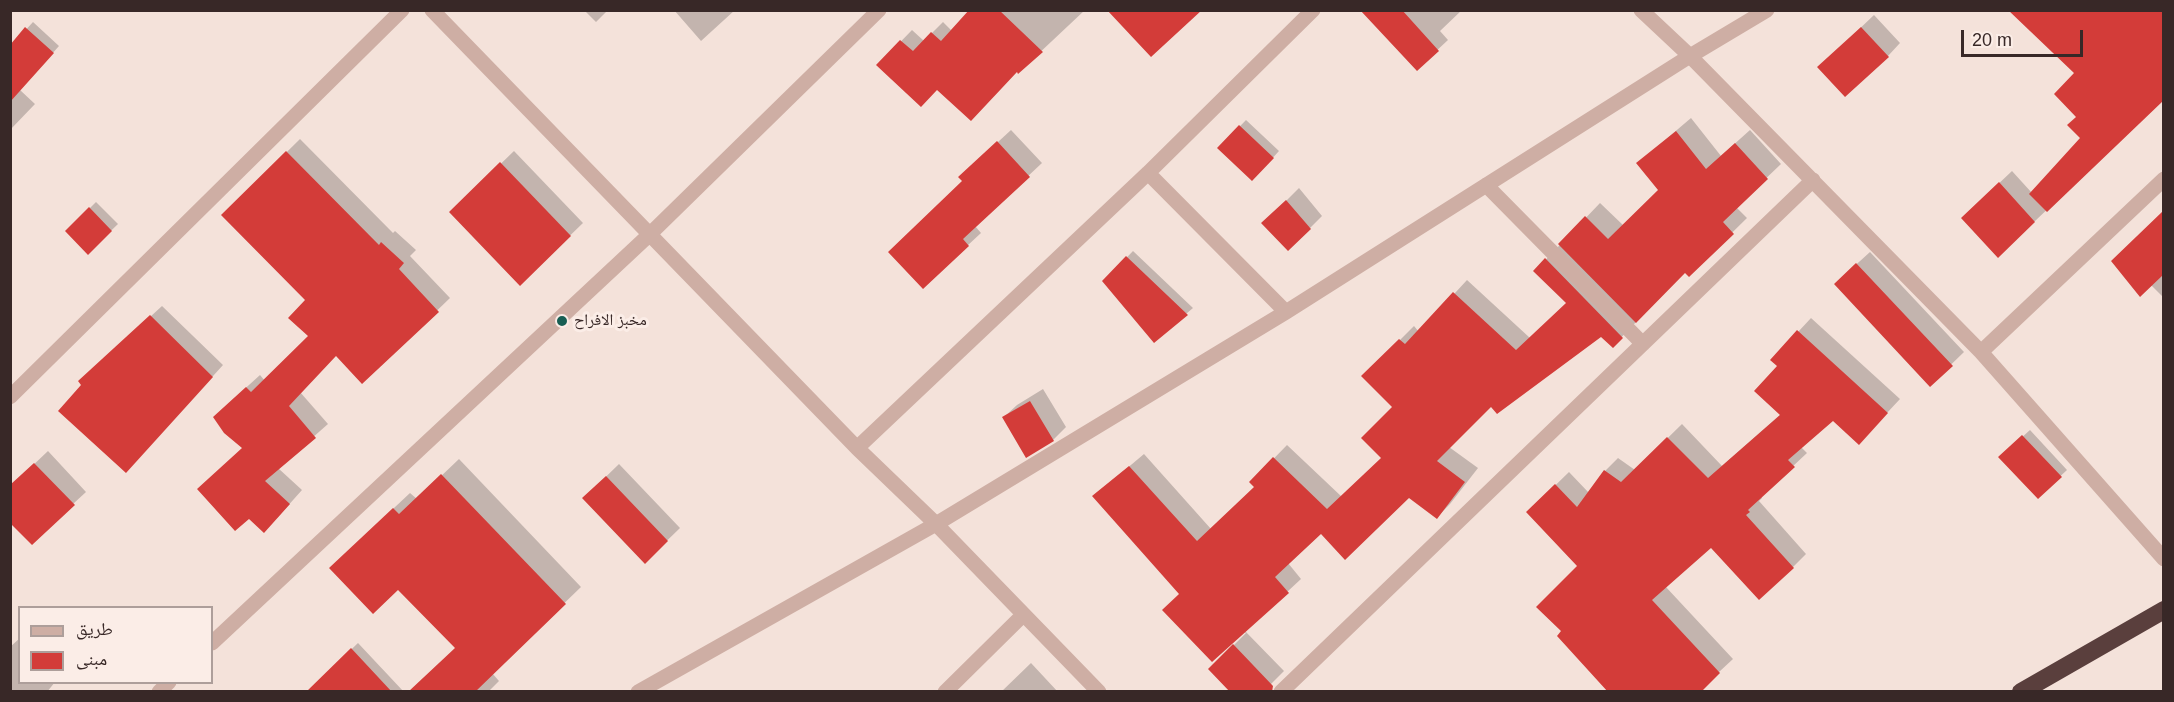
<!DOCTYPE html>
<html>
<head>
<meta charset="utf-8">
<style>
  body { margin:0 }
  #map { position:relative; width:2174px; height:702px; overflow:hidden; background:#f4e2da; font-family:Arial,"Noto Naskh Arabic",sans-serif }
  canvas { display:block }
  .frame { position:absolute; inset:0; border:12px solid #382827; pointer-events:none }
  .legend { position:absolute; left:18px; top:606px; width:195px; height:78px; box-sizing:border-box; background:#fbede7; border:2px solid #ad9e9a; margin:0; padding:8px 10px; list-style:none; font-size:18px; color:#382827 }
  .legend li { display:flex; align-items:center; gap:12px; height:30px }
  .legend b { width:30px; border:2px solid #ad9e9a }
  .scale { position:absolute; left:1961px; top:30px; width:122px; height:27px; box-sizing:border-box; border:3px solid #382827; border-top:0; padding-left:8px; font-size:18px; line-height:21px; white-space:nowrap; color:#382827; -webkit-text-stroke:4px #fbede7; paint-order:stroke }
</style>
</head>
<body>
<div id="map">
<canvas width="2174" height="702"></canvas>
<div class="frame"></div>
<ul class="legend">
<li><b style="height:8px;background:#ceaea4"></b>طريق</li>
<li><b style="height:16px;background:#d33c39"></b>مبنى</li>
</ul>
<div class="scale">20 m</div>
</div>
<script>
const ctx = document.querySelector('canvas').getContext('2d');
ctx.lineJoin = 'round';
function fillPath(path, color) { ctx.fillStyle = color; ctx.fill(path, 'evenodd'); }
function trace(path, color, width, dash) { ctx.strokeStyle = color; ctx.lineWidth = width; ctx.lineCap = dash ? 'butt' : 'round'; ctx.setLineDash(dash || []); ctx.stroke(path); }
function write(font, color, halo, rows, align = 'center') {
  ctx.font = font + ' Arial,"Noto Naskh Arabic",sans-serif'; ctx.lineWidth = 6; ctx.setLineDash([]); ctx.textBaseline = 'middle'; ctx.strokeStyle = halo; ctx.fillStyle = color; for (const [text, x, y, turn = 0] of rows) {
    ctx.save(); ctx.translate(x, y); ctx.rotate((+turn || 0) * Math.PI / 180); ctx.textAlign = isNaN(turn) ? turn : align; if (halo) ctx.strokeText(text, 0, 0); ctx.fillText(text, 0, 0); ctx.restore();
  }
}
fillPath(new Path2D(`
  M 584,10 L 608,10 L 596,22 Z
  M 674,10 L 735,10 L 701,41 Z
  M 971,10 L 1085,10 L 1019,72 L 1017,70 L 937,88 L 878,65 L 912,30 L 924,41 L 943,22 L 952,31 Z
  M 1362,10 L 1462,10 L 1440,31 L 1448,40 L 1417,69 Z
  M 2066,10 L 2164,10 L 2164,99 L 1998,256 L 1975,206 L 2012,171 L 2032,193 L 2082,138 L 2078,117 L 2076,73 Z
  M 1874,15 L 1900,43 L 1888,56 L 1832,55 Z
  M 33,22 L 59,46 L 20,90 L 35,104 L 10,130 L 10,47 Z
  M 1691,118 L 1721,156 L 1750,130 L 1781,164 L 1736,207 L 1747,218 L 1689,275 L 1685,271 L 1613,346 L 1601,335 L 1491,405 L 1449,447 L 1478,468 L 1450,504 L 1437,517 L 1409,496 L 1321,532 L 1288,563 L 1301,579 L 1245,631 L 1284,671 L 1263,692 L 1210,669 L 1246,633 L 1180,593 L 1094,496 L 1144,454 L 1211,529 L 1256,486 L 1251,482 L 1287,445 L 1342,497 L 1383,458 L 1394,407 L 1364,376 L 1414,326 L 1419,332 L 1467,280 L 1530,338 L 1568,303 L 1535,271 L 1600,203 L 1624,226 L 1660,190 L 1638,163 Z
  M 1246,120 L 1279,151 L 1259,173 L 1219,148 Z
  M 1011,130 L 1042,163 L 975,226 L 981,233 L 923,287 L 973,165 Z
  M 300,139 L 393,233 L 395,231 L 416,250 L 410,256 L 450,298 L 363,382 L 336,354 L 300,392 L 328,424 L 278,468 L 302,490 L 277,518 L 249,517 L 244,448 L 228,404 L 260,375 L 265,381 L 310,336 L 307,300 L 223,215 Z
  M 514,151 L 583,223 L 520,284 L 451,212 Z
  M 1299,188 L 1322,216 L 1310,228 L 1276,211 Z
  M 96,202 L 118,224 L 88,253 L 67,231 Z
  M 2164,213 L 2164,298 L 2151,285 L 2130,244 Z
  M 1133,251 L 1193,308 L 1154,341 L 1104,281 Z
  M 1870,252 L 1964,352 L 1930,385 L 1849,271 Z
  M 162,306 L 223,365 L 137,460 L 91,371 Z
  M 1811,318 L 1900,399 L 1872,429 L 1833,419 L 1801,447 L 1807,453 L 1761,496 L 1762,498 L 1759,501 L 1806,554 L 1793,567 L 1711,545 L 1665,586 L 1733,659 L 1719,672 L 1563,631 L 1580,566 L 1528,512 L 1569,472 L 1589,493 L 1605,471 L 1618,458 L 1635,470 L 1682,424 L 1722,466 L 1781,414 L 1779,366 L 1772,360 Z
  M 1043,389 L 1066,427 L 1053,440 L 1004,417 L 1017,405 Z
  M 2030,430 L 2067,470 L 2038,497 L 2000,457 Z
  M 48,451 L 86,492 L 73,504 L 10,487 Z
  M 459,459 L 581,587 L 492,673 L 499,681 L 488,692 L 423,692 L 456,647 L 398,587 L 347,552 L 410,493 L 417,499 Z
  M 619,464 L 680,528 L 645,562 L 584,498 Z
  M 20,638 L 20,682 L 55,682 L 47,692 L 10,692 L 10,647 Z
  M 358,643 L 404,692 L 346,692 L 328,672 Z
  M 1031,663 L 1058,692 L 1001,692 Z`), '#0003');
fillPath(new Path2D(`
  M 969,10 L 999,10 L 1043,52 L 1018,74 L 1017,72 L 971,121 L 937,90 L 921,107 L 876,65 L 900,40 L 913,51 L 931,32 L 941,41 Z
  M 1107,10 L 1202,10 L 1151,57 Z
  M 1360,10 L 1402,10 L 1439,51 L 1417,71 Z
  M 2008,10 L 2163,10 L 2163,101 L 2047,212 L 2029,194 L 2080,138 L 2067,125 L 2076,117 L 2054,94 L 2074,73 Z
  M 25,27 L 54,53 L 10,102 L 10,45 Z
  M 1861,27 L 1889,57 L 1845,97 L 1817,67 Z
  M 1239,125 L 1274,158 L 1252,181 L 1217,148 Z
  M 1676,131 L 1706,169 L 1735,143 L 1768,179 L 1723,222 L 1734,234 L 1689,277 L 1685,273 L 1636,323 L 1558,244 L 1585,216 L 1608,239 L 1658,190 L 1636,163 Z
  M 997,141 L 1030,177 L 963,239 L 969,246 L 923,289 L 888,252 L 962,181 L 958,177 Z
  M 286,151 L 379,245 L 381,242 L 404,263 L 399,269 L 439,312 L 362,384 L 336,356 L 289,406 L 316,438 L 265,481 L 290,504 L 264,533 L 249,519 L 235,531 L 197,489 L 242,448 L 224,433 L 213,417 L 246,387 L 251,392 L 308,336 L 288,318 L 305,300 L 221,215 Z
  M 500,162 L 571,236 L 520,286 L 449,212 Z
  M 1999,182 L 2035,222 L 1998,258 L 1961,218 Z
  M 1286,200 L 1311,229 L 1288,251 L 1261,223 Z
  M 89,207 L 112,231 L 88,255 L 65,231 Z
  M 2163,211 L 2163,275 L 2140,297 L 2111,261 Z
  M 1126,256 L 1188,315 L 1154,343 L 1102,281 Z
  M 1545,258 L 1623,338 L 1613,348 L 1601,337 L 1497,414 L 1491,407 L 1437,461 L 1465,482 L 1437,519 L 1409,498 L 1345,560 L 1321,534 L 1275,577 L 1289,593 L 1212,662 L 1162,610 L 1179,594 L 1092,496 L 1129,466 L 1197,541 L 1254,487 L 1249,482 L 1273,457 L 1327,509 L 1381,458 L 1361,438 L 1392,407 L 1361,376 L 1399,339 L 1405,344 L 1453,292 L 1516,350 L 1566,303 L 1533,271 Z
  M 1856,263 L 1953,366 L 1930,387 L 1834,284 Z
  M 150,315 L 213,377 L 126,473 L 58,411 L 81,385 L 78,381 Z
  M 1797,330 L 1888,413 L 1859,445 L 1833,421 L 1788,460 L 1795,467 L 1748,510 L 1750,512 L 1746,515 L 1794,568 L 1759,600 L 1711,548 L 1652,600 L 1720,673 L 1701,692 L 1608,692 L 1557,636 L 1561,631 L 1536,607 L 1577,566 L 1526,512 L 1555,484 L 1577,507 L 1604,470 L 1621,482 L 1667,437 L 1708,478 L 1780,415 L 1754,391 L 1777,366 L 1770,360 Z
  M 1030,401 L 1054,441 L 1026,458 L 1002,417 Z
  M 2022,435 L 2062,477 L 2038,499 L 1998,457 Z
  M 34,463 L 75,505 L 32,545 L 10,523 L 10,485 Z
  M 441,474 L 566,604 L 475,692 L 408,692 L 455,648 L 398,590 L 373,614 L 329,568 L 393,508 L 399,514 Z
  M 606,476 L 668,541 L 645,564 L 582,498 Z
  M 1233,644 L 1273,686 L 1272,692 L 1230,692 L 1208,669 Z
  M 351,648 L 392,692 L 306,692 Z`), '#d33c39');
trace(new Path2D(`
  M 432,10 L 857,448 L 936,524 L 1099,692
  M 1641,10 L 1690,56 L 1981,352 L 2164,559
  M 1148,173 L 1286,312
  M 1486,185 L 1643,344
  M 1981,352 L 2164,179
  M 10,397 L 402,10
  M 857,448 L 1148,173 L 1313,10
  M 212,643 L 649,235 L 879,10
  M 159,692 L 169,682
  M 638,692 L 936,524 L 1286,312 L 1690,56 L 1767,10
  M 945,692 L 1023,615
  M 1281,692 L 1813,180`), '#ceaea4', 15);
trace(new Path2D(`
  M 2021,692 L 2164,610`), '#5a3f3d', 18);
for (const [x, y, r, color] of [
  [562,321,6,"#175e53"]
]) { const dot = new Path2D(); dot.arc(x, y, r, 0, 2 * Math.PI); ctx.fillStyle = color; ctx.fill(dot); trace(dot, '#fbede7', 2); }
write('16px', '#382827', '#fbede7', [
  ["مخبز الافراح",574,321]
], 'left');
</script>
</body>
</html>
